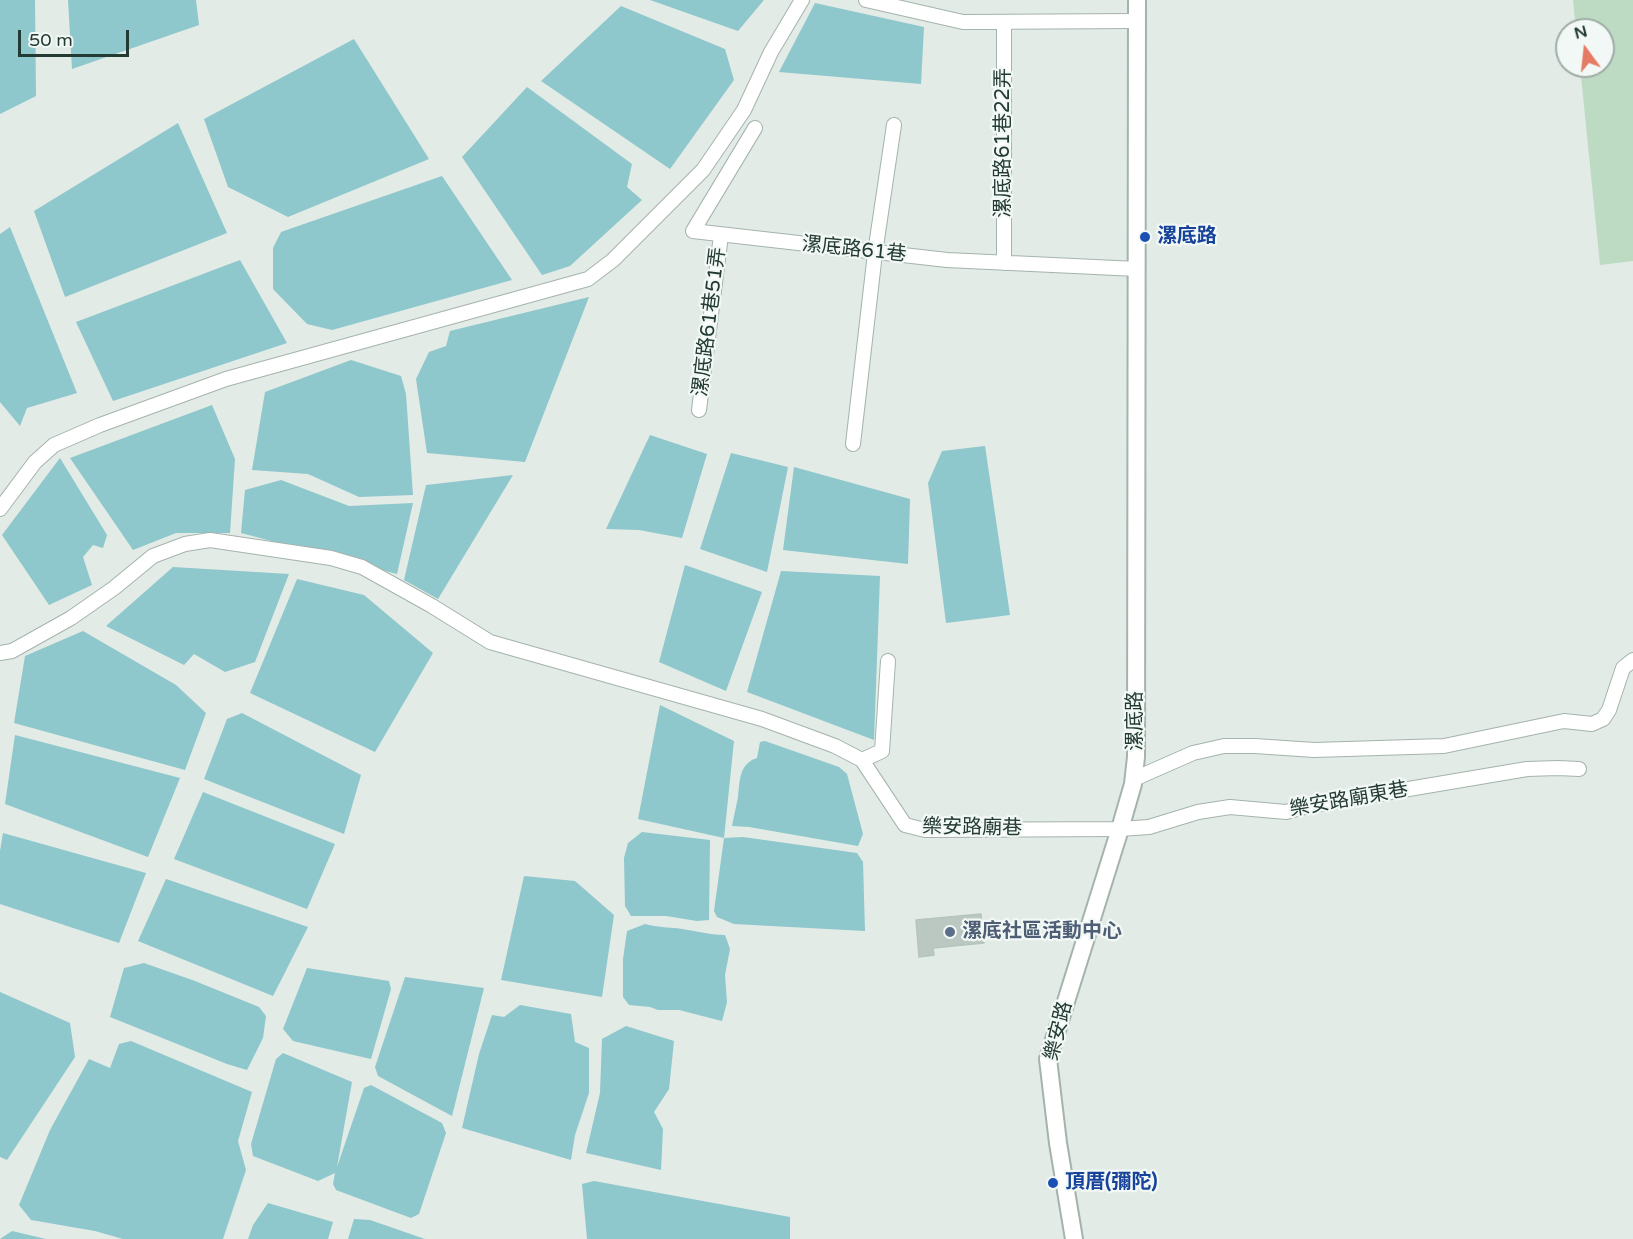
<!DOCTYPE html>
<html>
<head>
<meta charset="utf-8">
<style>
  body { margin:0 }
  #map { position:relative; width:1633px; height:1239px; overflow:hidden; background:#e2ebe6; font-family:"Varela Round",sans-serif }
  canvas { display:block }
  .north { position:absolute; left:1555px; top:18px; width:60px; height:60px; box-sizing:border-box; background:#f2f8f5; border:2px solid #a0aca7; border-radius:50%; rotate:345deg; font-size:16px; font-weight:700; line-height:24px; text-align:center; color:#243b33 }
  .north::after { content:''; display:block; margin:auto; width:21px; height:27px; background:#e67b65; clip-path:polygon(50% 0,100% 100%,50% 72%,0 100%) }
  .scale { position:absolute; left:18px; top:30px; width:111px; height:27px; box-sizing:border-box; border:3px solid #243b33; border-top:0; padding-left:8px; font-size:18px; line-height:21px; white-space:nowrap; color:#243b33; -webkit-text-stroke:4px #f2f8f5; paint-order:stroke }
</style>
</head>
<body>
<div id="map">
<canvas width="1633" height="1239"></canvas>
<div class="north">N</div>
<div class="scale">50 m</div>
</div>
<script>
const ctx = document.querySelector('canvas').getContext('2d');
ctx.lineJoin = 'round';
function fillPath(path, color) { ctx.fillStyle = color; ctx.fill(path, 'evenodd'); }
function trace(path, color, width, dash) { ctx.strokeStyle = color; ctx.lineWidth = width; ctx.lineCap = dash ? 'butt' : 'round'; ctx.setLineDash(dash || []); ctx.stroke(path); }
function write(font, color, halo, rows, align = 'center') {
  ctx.font = font + ' "Varela Round","Noto Sans TC",sans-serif'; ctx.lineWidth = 4.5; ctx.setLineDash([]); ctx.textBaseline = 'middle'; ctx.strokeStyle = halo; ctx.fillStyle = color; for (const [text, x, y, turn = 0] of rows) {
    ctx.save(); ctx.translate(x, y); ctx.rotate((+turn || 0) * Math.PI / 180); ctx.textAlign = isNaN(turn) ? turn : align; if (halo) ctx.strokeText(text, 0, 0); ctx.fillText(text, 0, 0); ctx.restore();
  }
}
fillPath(new Path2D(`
  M 1573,0 L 1633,0 L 1633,261 L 1600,265 L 1580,66 L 1603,66 L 1603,30 L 1576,30 Z`), '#bddac3');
fillPath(new Path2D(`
  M 0,0 L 35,0 L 36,96 L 0,114 Z
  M 68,0 L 196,0 L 199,25 L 72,69 Z
  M 650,0 L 764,0 L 738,31 Z
  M 815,3 L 924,27 L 921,84 L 779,72 Z
  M 621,6 L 725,49 L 734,80 L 670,169 L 541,81 Z
  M 354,39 L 429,159 L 288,217 L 228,187 L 204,119 Z
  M 527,87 L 632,164 L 627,187 L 642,200 L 570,266 L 542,275 L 462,157 Z
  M 178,123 L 227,233 L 65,297 L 34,211 Z
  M 442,176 L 512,280 L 332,330 L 307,324 L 273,289 L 273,248 L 281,232 Z
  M 10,227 L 77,393 L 27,408 L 20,426 L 0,402 L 0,234 Z
  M 240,260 L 287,343 L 113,401 L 76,322 Z
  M 589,297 L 525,462 L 427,453 L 416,379 L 429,352 L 446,346 L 450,331 Z
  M 351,360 L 401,376 L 406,394 L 413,495 L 359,497 L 308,474 L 252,470 L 265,392 Z
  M 212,405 L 235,459 L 230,533 L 176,533 L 133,550 L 70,458 Z
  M 650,435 L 707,454 L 682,538 L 639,530 L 606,529 Z
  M 985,446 L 1010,615 L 946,623 L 928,483 L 942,451 Z
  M 731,453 L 788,467 L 767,572 L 700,549 Z
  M 60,458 L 107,535 L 103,548 L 93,545 L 83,557 L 92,585 L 49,605 L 2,535 Z
  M 794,467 L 910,499 L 908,564 L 783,550 Z
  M 513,475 L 438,599 L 404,580 L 426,485 Z
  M 281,480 L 349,506 L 413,503 L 397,574 L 241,533 L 245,490 Z
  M 685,565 L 762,592 L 726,691 L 659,662 Z
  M 173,567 L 289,574 L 255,662 L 225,672 L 194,654 L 184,665 L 106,626 Z
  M 781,571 L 880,576 L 874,740 L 747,692 Z
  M 297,579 L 364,595 L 433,653 L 375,752 L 250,693 Z
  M 83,631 L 176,685 L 206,713 L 185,770 L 14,723 L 25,656 Z
  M 660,705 L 734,741 L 724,838 L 743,837 L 857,853 L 863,862 L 865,931 L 734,924 L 717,917 L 714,911 L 724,838 L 638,819 Z
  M 242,713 L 361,775 L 344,834 L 204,779 L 227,719 Z
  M 15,735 L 180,778 L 148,857 L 5,804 Z
  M 765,741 L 839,767 L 847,774 L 863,834 L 858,846 L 749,827 L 732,826 C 734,816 736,807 738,797 C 740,783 738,764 757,758 L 760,742 Z
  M 203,792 L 335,844 L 307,909 L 174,859 Z
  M 642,832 L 710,840 L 709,920 L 697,921 L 666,916 L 631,916 L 625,906 L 624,858 L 628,843 Z
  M 3,833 L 146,873 L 119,943 L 0,904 L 0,851 Z
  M 524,876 L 575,881 L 614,915 L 602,997 L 501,980 Z
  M 166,879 L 308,927 L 273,996 L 138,941 Z
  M 645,924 C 659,928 673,927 688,930 C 701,932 712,935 725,935 L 730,949 L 725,975 L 727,1002 L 722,1021 L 679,1010 L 658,1010 L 650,1007 L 629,1005 L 623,997 L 623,959 L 627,931 Z
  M 144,963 L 195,981 L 259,1007 L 266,1016 L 263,1038 L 247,1070 L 227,1064 L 110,1017 L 124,968 Z
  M 307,968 L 389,981 L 391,989 L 371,1059 L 293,1041 L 283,1029 Z
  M 405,977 L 484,988 L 452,1116 L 378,1076 L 375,1067 Z
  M 0,992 L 70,1023 L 75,1057 L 7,1160 L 0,1157 Z
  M 520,1005 L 571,1014 L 575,1042 L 589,1048 L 589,1093 L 575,1135 L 571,1160 L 462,1128 L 479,1054 L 492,1015 L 504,1017 Z
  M 626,1026 L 674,1041 L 669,1089 L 654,1112 L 663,1129 L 661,1170 L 586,1153 L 600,1093 L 602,1039 Z
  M 131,1041 L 252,1092 L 238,1141 L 246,1170 L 223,1239 L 123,1239 L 95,1231 L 31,1220 L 19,1205 L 50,1130 L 89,1059 L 110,1068 L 119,1044 Z
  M 283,1053 L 352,1082 L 337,1167 L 364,1088 L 371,1085 L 442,1123 L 446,1133 L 419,1214 L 411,1218 L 336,1190 L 333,1184 L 335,1173 L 318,1181 L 253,1156 L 251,1144 L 276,1059 Z
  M 594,1181 L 790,1217 L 790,1239 L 587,1239 L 582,1184 Z
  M 268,1203 L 333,1222 L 328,1239 L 248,1239 L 253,1225 Z
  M 354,1219 L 370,1220 L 425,1239 L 348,1239 Z
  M 12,1231 L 46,1239 L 0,1239 Z`), '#8ec7cc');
const building = new Path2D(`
  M 981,914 L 984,943 L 933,948 L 934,955 L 919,957 L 916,920 Z`);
fillPath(building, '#bbc8c2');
trace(building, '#b5c4bd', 1.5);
const minor = new Path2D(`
  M 866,0 L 963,22 L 1136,21
  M 1004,23 L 1004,263
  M 755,128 L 693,231 L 947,260 L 1137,269
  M 699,410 L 721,235
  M 853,444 L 875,253 L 894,125
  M 0,509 L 35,462 L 54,445 L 100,425 L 226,379 L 588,279 L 613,260 L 703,170 L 744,110 L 771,52 L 802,0
  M 0,653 L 12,651 L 71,618 L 114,588 L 153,556 L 185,544 L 210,540 L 331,558 L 362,567 L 432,606 L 490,642 L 762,719 L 835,746 L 862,760
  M 888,661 L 882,751 L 862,760 L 905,825 L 925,830 L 1120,829 L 1149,827 L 1198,812 L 1230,807 L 1286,812 L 1308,806 L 1527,769 L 1558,768 L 1579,769
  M 1134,779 L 1193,753 L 1224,746 L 1255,746 L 1314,750 L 1444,746 L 1564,721 L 1592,724 L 1603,719 L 1609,710 L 1623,668 L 1633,660`);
const tertiary = new Path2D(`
  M 1074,1239 L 1058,1143 L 1048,1059 L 1120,829 L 1133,784 L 1136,757 L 1137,0`);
trace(minor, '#a5b3ad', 16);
trace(tertiary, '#a5b3ad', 20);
trace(minor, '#fff', 14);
trace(tertiary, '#fff', 16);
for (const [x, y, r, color] of [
  [1145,237,6,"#1a4fb4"],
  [950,932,6,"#5c6f8a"],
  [1053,1183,6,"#1a4fb4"]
]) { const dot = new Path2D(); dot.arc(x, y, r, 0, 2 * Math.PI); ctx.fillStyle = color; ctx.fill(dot); trace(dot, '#f2f8f5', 2); }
write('20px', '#243b33', '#f2f8f5', [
  ["漯底路61巷22弄",1004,143,-90],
  ["漯底路61巷",854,250,6],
  ["漯底路61巷51弄",710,322,-83],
  ["漯底路",1136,721,-90],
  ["樂安路廟東巷",1349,800,-10],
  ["樂安路廟巷",972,828,1],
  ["樂安路",1059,1031,-76]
]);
write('bold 20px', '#164399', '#f2f8f5', [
  ["漯底路",1157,237],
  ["頂厝(彌陀)",1065,1183]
], 'left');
write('bold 20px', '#4e5e75', '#f2f8f5', [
  ["漯底社區活動中心",962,932]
], 'left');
</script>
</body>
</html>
